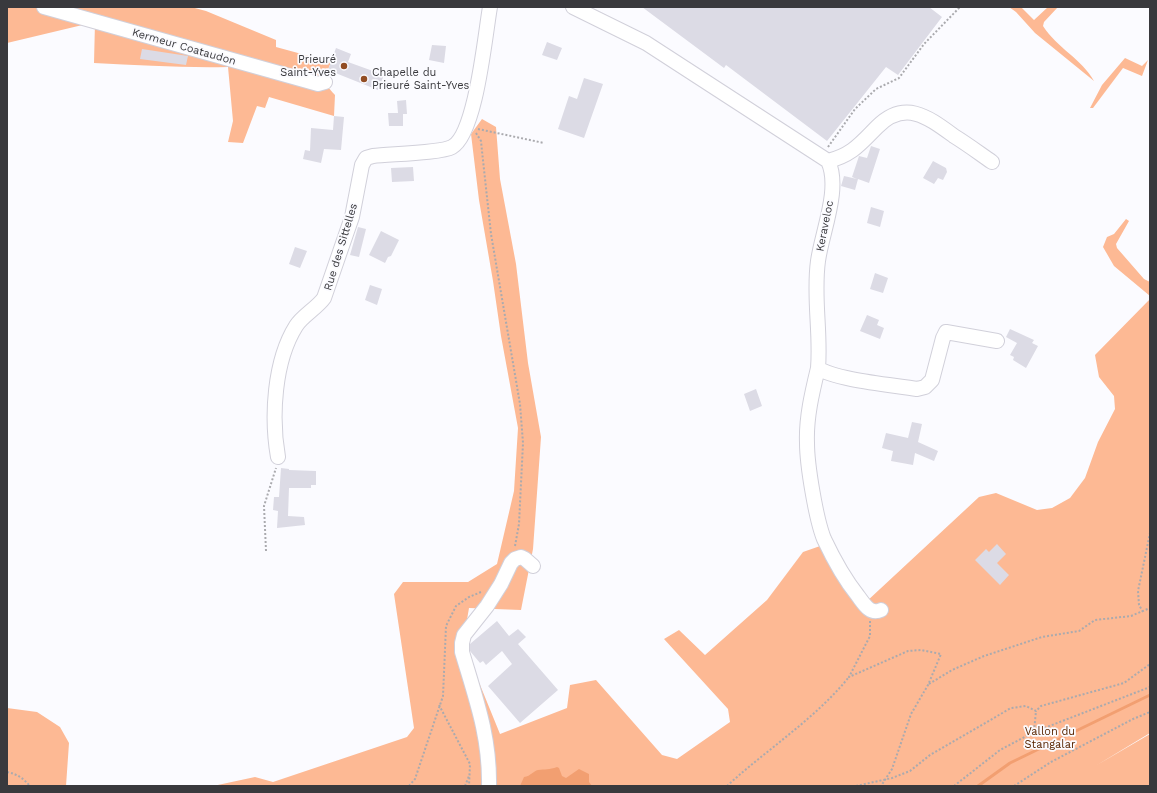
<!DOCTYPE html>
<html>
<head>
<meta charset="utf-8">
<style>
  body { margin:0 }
  #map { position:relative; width:1157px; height:793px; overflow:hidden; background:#fbfbff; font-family:"Work Sans",sans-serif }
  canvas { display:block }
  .frame { position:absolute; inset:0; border:8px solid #39393d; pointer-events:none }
</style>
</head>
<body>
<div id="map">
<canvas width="1157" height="793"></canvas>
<div class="frame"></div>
</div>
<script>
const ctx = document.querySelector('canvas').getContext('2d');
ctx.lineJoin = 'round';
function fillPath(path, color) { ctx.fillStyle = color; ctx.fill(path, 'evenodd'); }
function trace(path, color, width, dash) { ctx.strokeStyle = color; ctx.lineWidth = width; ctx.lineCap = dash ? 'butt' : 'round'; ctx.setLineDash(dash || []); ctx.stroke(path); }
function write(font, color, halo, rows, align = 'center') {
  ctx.font = font + ' "Work Sans",sans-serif'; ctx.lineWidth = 3.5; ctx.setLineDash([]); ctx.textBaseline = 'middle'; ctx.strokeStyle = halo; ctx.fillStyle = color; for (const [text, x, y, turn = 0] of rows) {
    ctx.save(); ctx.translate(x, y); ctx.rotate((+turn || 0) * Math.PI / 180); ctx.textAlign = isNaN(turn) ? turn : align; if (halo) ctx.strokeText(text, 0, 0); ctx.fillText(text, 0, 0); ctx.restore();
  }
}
fillPath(new Path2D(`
  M 7,7 L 191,7 L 206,11 L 276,40 L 276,47 L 331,62 C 324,80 322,81 335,95 L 334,116 L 269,97 L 265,108 L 257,106 L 243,143 L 228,142 L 233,121 L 228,67 C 183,68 139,65 94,63 L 95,22 L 7,43 Z
  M 1009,7 L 1021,7 L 1034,20 L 1048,7 L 1058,7 L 1044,22 L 1043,26 C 1057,48 1082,59 1094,81 L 1035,33 L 1016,12 Z
  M 1125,58 L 1142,66 L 1148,60 L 1142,76 L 1123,68 L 1093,108 L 1090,108 L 1102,85 Z
  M 482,119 L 496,127 L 500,179 L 516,264 L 528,363 L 541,437 L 533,549 L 521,610 L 469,608 L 463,643 L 500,734 L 567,708 L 570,685 L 596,680 L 662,755 L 677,759 L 730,722 L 728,709 L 664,639 L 679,630 L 705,655 L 767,600 L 803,552 L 823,545 L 866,602 L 979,497 L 996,493 L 1037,510 L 1052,508 L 1070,498 L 1085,478 L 1098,442 L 1115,409 L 1114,396 L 1099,377 L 1095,355 L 1150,299 L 1150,733 L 1097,765 L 1150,734 L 1150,786 L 213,786 L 255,777 L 273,782 L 407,737 L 414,728 L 394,594 L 403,582 L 468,582 L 497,564 L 514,491 L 518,428 L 501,336 L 493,281 L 479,200 L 471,134 Z
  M 1126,219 L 1129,221 L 1116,244 L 1117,248 L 1144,279 L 1150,282 L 1150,296 L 1114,266 L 1103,247 L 1107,237 L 1114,234 Z
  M 7,708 L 37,712 L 60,727 L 69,743 L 66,786 L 7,786 Z`), '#fdb994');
fillPath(new Path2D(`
  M 557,767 L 559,768 L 562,776 L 566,778 L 579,769 L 589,774 L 589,782 L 592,786 L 520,786 L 524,777 C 531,776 533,771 538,770 C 545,769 549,770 557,767 Z`), '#f29f71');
trace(new Path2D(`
  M 978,786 L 1010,763 L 1150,695`), '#f29f71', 3);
fillPath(new Path2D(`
  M 642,7 L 929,7 L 942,17 L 898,75 L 886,67 L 827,141 L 726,65 L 724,68 Z
  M 547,42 L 562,48 L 557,60 L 542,55 Z
  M 432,45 L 446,46 L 444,63 L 429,60 Z
  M 336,48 L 351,54 L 348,62 L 384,75 L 378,90 L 328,70 Z
  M 142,49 L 188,56 L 186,65 L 140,59 Z
  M 584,78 L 603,84 L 584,138 L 558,129 L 569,96 L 577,99 Z
  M 406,100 L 407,114 L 403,114 L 403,126 L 389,126 L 388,113 L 398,113 L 397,101 Z
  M 334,116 L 344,117 L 341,150 L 324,149 L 321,163 L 303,159 L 305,150 L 310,151 L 311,128 L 333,130 Z
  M 871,146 L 880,149 L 869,183 L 858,179 L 855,190 L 841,186 L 844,176 L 857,179 L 852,177 L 859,156 L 867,158 Z
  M 933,161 L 946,168 L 947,172 L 943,180 L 938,178 L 934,184 L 923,178 Z
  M 413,167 L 414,181 L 392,182 L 391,168 Z
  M 871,207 L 884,211 L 880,227 L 867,223 Z
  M 358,227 L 366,229 L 359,257 L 350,255 Z
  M 381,231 L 399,240 L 391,256 L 388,257 L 385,263 L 369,255 Z
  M 295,247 L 307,251 L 300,268 L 289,264 Z
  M 875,273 L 888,278 L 883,293 L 870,289 Z
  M 370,285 L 382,289 L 377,305 L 365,300 Z
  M 867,315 L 879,320 L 877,325 L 884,328 L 880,339 L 860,331 Z
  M 1010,329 L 1034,340 L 1032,343 L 1038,346 L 1026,368 L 1013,360 L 1014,357 L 1010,355 L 1017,343 L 1006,337 Z
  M 756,389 L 762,406 L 750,411 L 744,394 Z
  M 912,422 L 922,424 L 918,442 L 938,451 L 934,461 L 915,453 L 913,465 L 891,461 L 893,451 L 882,448 L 886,433 L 908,438 Z
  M 281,468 L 289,469 L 289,470 L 316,471 L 316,485 L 311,485 L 311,488 L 289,488 L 288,516 L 304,517 L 305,525 L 277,528 L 278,511 L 273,510 L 274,497 L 279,497 Z
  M 997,544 L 1006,554 L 997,563 L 1009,575 L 1000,585 L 975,560 L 986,549 L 989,552 Z
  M 497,621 L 509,636 L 518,629 L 526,637 L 518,644 L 558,690 L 520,723 L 488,686 L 512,664 L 502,651 L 486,665 L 483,661 L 480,663 L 470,651 L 470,644 Z`), '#dcdbe5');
const minor = new Path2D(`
  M 44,7 L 318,84 L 325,82
  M 573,7 L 646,43 L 828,161 C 841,188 822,232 818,261 C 813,297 821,332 818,368 C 835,380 894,385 917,389 L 925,387 L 932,380 L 943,338 L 946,332 L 997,341
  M 828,161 C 852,155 860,144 877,127 C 905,99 928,117 954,136 C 967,144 979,153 992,162
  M 818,368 C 812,393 806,418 807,443 C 807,465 816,519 824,539 C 832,556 846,581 858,596 C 864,604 870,615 881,610
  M 278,457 C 271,417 274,361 296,326 C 302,316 317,308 324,298 L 352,217 L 362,165 L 366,158 L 373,156 C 389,154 441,153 452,147 C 476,134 485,35 490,7
  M 489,786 C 490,737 476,699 462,652 L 462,643 L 464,635 L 487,606 L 501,584 L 511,563 L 515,559 L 521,557 L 525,559 L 533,566`);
trace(minor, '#d1d0da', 16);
trace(new Path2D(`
  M 478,129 L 544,143
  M 476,133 L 481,141 L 482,151 L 491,234 L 520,404 L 523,443 L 519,524 L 515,546
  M 828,147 L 855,109 L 876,89 L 899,78 L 924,44 L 960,7
  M 1150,483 L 1150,516
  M 266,551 L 264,506 L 276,468
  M 1143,612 L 1139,605 L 1138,591 L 1150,533
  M 870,621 L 870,636 L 849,677 L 908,651 L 921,650 L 941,654 L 928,685 L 911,714 L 892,769 L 881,786
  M 929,684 L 952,670 L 984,656 L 1042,637 L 1079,631 L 1095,620 L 1131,616 L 1150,608
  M 439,705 L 470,764 L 469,786
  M 1034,731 L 1036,711
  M 7,772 C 17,774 23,778 30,786
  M 409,786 L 415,779 L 443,696 L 446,626 L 456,606 L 469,597 L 481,592
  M 465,786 L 469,776
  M 727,786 C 767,749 814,720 849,677
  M 856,786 L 892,778 L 910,771 L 930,755 L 1011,708 L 1026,706 L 1036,711 L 1041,706 L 1124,683 L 1150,664
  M 954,786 L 1000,750 L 1034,732 L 1150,687
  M 1014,786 L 1051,762 L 1133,719 L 1150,712`), '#aaaaae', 2, [2, 2]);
trace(minor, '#fff', 14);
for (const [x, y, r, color] of [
  [344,66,4,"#924d23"],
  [364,79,4,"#924d23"]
]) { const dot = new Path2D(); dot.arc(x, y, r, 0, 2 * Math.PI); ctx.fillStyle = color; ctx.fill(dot); trace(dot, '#fbfbff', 1.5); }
write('11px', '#39393d', '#fbfbff', [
  ["Kermeur Coataudon",184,47,16],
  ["Keraveloc",825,226,-79],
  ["Rue des Sittelles",341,247,-73]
]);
write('11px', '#39393d', '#fbfbff', [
  ["Prieuré",336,60],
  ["Saint-Yves",336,73],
  ["Chapelle du",372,73,"left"],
  ["Prieuré Saint-Yves",372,86,"left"]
], 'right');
write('11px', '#592501', '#fbfbff', [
  ["Vallon du",1050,732],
  ["Stangalar",1050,745]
]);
</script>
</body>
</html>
